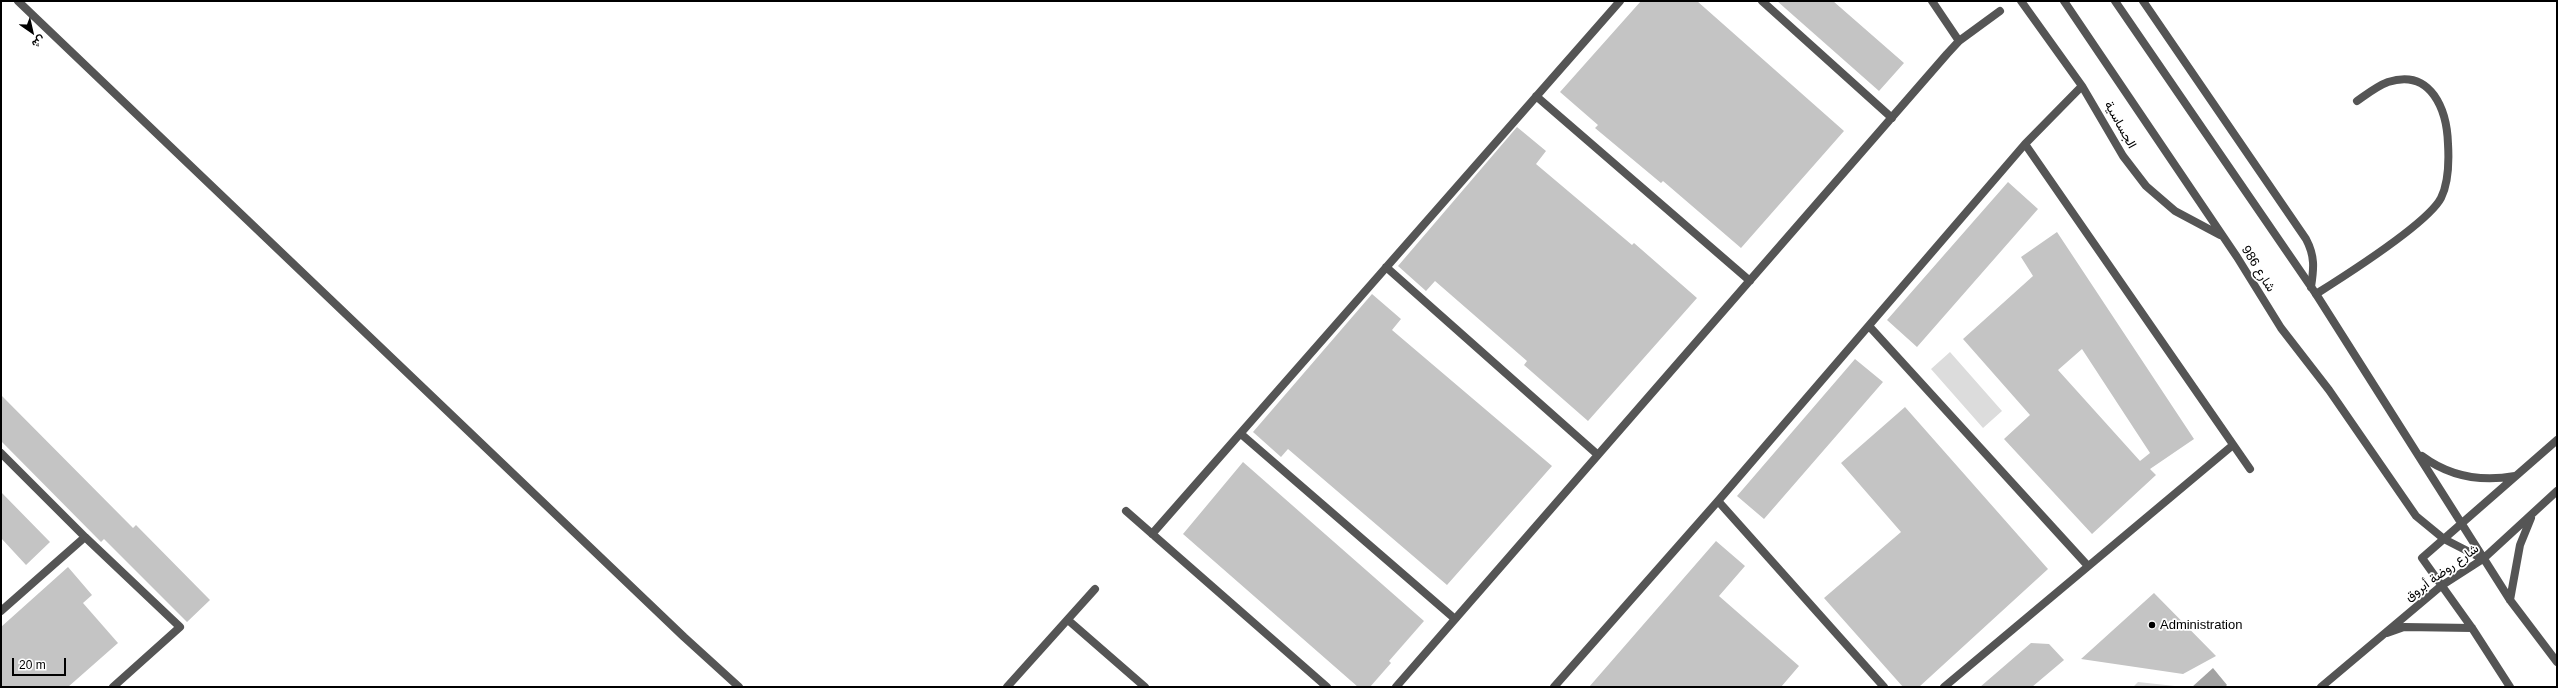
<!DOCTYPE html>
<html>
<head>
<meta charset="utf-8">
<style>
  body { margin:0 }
  #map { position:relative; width:2558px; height:688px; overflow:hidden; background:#fff; font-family:Helvetica,Vazirmatn,sans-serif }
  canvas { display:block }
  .frame { position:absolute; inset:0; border:2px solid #000; pointer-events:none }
  .north { position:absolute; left:12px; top:12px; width:40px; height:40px; -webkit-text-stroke:3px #fff; paint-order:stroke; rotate:146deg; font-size:11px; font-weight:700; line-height:16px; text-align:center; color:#000 }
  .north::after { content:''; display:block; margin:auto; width:14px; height:18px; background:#000; clip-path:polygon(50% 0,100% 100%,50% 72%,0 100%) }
  .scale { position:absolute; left:12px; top:658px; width:54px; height:18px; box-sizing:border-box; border:2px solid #000; border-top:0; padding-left:5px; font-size:12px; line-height:14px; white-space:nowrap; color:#000; -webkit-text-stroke:3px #fff; paint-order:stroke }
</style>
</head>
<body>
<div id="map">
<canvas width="2558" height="688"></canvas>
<div class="frame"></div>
<div class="north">ش</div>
<div class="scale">20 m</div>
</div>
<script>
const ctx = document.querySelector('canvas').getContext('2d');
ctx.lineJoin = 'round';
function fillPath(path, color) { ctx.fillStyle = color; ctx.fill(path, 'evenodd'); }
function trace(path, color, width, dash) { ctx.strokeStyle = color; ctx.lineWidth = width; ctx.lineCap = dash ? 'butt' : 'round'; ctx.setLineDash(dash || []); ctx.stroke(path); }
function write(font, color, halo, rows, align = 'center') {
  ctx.font = font + ' Helvetica,Vazirmatn,sans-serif'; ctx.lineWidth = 3.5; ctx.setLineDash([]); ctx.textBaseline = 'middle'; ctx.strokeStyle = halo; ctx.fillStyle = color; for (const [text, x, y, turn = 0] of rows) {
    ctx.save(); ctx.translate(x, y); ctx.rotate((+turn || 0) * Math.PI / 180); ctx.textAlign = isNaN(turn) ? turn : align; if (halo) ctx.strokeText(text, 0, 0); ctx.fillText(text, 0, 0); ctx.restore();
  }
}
fillPath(new Path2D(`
  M 1950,352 L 2002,411 L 1983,428 L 1931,369 Z
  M 2138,682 L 2175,686 L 2133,687 Z`), '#dcdcdc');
fillPath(new Path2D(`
  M 2213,668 L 2227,685 L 2225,687 L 2192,687 Z`), '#a3a3a3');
fillPath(new Path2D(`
  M 1641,1 L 1697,1 L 1844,131 L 1741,248 L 1663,181 L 1661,183 L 1595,128 L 1598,125 L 1560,92 Z
  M 1777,1 L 1833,1 L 1904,63 L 1879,91 Z
  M 1517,127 L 1546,151 L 1536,164 L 1632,245 L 1634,243 L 1697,298 L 1588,421 L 1524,365 L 1527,361 L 1435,281 L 1426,291 L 1398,266 Z
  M 2008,182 L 2038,209 L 1917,347 L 1887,320 Z
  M 2057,232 L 2194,439 L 2150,469 L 2156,475 L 2092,534 L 2004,439 L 2030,415 L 1963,339 L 2033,276 L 2021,257 ZM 2082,349 L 2150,453 L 2140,461 L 2058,370 Z
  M 1372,294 L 1401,319 L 1392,330 L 1552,466 L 1447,585 L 1288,449 L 1281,457 L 1253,432 Z
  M 1855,359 L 1883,382 L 1764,519 L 1737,496 Z
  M 1,395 L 133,528 L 136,525 L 210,600 L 187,622 L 104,539 L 101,542 L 1,441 Z
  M 1905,407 L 2048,569 L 1919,687 L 1903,687 L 1824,598 L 1901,532 L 1841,463 Z
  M 1243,462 L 1424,621 L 1389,661 L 1391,663 L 1370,687 L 1358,687 L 1183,534 Z
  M 1,492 L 50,542 L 26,565 L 1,538 Z
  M 1716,541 L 1745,566 L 1719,596 L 1799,666 L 1781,687 L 1589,687 Z
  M 68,567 L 92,595 L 83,603 L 118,643 L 68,687 L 1,687 L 1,627 Z
  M 2154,593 L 2216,656 L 2183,674 L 2081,659 Z
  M 2031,643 L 2049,644 L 2064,660 L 2032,687 L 1980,687 Z`), '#c4c4c4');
trace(new Path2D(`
  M 18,1 L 684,637 L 739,687
  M 2143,1 L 2306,239 C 2315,256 2314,268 2311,287
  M 2316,294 C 2343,277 2428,223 2441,198 C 2449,182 2449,161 2448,144 C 2447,111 2432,68 2388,82 C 2377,86 2367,94 2357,101
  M 1,453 L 85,537 L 180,627 L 113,687
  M 1,611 L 85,537`), '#555', 8);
trace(new Path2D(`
  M 1762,1 L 1892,118
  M 1932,1 L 1959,41
  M 2021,1 L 2082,86 L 2123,156 L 2146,186 L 2175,211 L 2220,235
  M 2064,1 L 2237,257 L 2281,328 L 2329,390 L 2416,516 L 2444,539 L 2483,559
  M 2115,1 L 2316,294 L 2510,600 L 2557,662
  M 1536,96 L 1750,281
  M 2025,144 L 2250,469
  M 1386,267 L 1598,455
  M 1869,326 L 2088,566
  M 1241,434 L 1455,619
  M 2422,456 C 2450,477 2481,482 2515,476
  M 1718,501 L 1884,687
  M 1126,511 L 1327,687
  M 1152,534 L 1620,1
  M 2510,600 L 2520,545 L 2531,518
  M 1068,620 L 1145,687
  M 2387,633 L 2404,627 L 2472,628
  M 1007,687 L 1095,589
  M 1396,687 L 1947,54 L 1959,41 L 2000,11
  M 1554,687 L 1718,501 L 2025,144 L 2082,86
  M 1944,687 L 2233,445
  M 2321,687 L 2441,586 L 2483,559 L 2557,491
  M 2510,687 L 2472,628 L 2422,558 L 2557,440`), '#555', 8);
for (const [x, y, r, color] of [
  [2152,625,4,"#000"]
]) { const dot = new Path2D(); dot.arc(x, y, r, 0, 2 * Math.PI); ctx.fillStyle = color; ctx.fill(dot); trace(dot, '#fff', 1.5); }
write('13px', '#000', '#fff', [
  ["الجساسية",2120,125,61],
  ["شارع 986",2258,269,58],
  ["شارع روضة أبروق",2442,573,-36]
]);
write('13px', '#000', '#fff', [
  ["Administration",2160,625]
], 'left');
</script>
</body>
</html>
